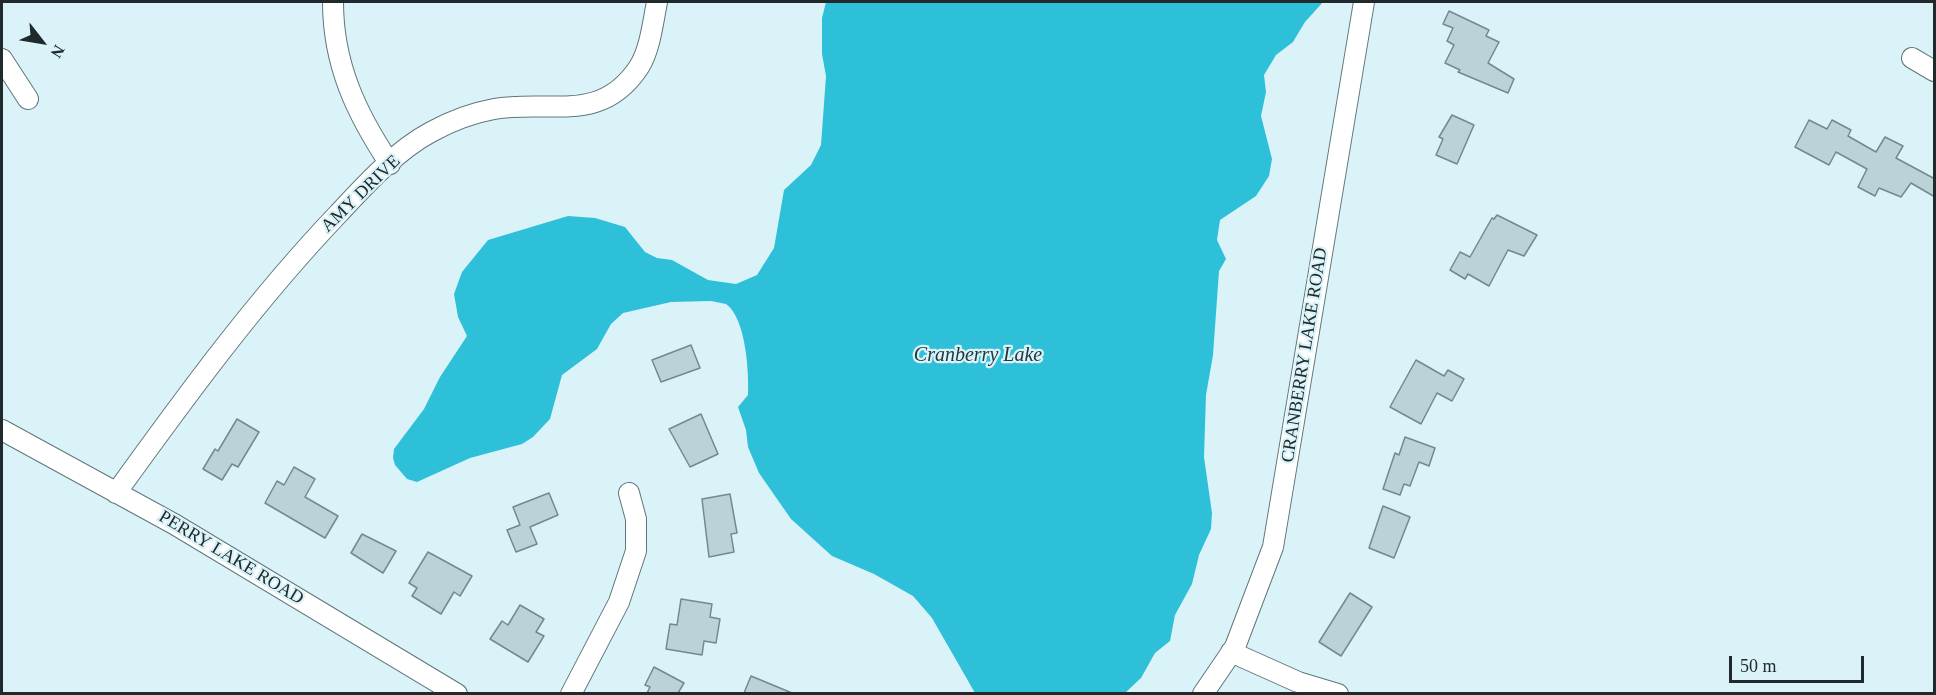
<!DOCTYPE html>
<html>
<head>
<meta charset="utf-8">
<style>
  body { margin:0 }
  #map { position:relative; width:1936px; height:695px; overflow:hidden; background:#daf3f8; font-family:"Times New Roman",serif }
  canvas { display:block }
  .frame { position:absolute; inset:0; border:3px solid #20292b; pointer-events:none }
  .north { position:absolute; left:12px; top:12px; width:60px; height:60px; -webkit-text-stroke:4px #daf3f8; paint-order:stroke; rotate:121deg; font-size:16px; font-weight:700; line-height:24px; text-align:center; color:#20292b }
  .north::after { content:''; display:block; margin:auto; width:21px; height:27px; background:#20292b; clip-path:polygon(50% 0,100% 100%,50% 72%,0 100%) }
  .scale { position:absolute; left:1729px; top:656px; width:135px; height:27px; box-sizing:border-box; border:3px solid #20292b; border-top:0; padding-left:8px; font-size:18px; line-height:21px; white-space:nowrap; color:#20292b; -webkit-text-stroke:4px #daf3f8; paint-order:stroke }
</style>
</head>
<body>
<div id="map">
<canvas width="1936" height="695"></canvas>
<div class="frame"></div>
<div class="north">N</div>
<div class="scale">50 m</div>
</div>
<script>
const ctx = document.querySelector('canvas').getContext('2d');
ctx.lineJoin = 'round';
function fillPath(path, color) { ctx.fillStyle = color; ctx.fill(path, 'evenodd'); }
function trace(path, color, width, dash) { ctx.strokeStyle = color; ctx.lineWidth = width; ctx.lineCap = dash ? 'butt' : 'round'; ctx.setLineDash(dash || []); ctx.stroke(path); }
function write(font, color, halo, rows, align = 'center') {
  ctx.font = font + ' "Times New Roman",serif'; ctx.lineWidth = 4.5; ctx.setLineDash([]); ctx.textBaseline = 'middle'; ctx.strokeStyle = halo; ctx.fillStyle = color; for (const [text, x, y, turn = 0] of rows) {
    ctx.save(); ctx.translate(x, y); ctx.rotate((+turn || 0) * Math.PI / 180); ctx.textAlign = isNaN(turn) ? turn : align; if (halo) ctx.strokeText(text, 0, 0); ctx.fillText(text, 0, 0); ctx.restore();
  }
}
fillPath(new Path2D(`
  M 826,2 L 1323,2 L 1305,22 L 1293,42 L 1276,55 L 1264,75 L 1266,92 L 1261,116 L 1272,159 L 1269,176 L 1256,196 L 1220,220 L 1217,240 L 1226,259 L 1219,271 L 1213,355 L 1206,395 L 1204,457 L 1212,513 L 1211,529 L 1199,555 L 1192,584 L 1175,615 L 1170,641 L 1155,653 L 1141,678 L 1125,693 L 975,693 L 932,618 L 913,596 L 874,574 L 832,556 L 791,519 L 759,473 L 748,447 L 746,430 L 738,407 L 748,395 C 749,372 746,318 726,304 L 711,301 L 671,302 L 623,313 L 611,324 L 597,349 L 562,375 L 550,419 L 533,437 L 522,444 L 470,458 L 417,482 L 407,479 L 395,465 L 393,458 L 394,449 L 424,409 L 440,377 L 467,336 L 458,317 L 454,294 L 462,272 L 488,240 L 568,216 L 595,218 L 625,227 L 645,252 L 657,258 L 672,260 L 708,280 L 736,284 L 757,275 L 774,248 L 784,190 L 811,165 L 821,145 L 826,76 L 822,54 L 822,18 Z`), '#2ec0d8');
const building = new Path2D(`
  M 1449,11 L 1489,30 L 1486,36 L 1499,42 L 1488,63 L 1514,79 L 1508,93 L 1458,72 L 1460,70 L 1445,63 L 1454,45 L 1447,41 L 1453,28 L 1443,24 Z
  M 1452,115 L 1474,125 L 1457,164 L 1436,155 L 1443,139 L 1439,137 Z
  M 1809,120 L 1827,129 L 1832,120 L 1851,130 L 1848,136 L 1876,152 L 1885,137 L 1903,146 L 1896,158 L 1935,179 L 1935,197 L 1911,183 L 1901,197 L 1879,188 L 1875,196 L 1858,187 L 1867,169 L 1836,152 L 1829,165 L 1795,147 Z
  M 1497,215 L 1537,235 L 1524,256 L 1508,250 L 1489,286 L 1468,274 L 1465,279 L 1450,270 L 1460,252 L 1470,257 L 1492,218 L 1494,219 Z
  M 691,345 L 700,368 L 661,382 L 652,360 Z
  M 1416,360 L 1444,376 L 1448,370 L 1464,379 L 1452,401 L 1437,393 L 1421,424 L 1390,407 Z
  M 701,414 L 718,454 L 690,467 L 669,429 Z
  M 237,419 L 259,432 L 238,467 L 232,464 L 222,480 L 203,469 L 215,449 L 218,451 Z
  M 1405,437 L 1435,448 L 1429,466 L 1419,462 L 1410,486 L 1404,484 L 1400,495 L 1383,489 L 1395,453 L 1399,455 Z
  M 294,467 L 315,479 L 305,497 L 338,516 L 325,538 L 265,503 L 277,481 L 284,485 Z
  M 549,493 L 558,515 L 530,527 L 537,544 L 516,552 L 507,530 L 520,525 L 513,507 Z
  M 730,494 L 737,533 L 731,534 L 734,552 L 709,557 L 702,499 Z
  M 1383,506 L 1410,517 L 1394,558 L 1369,548 Z
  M 362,534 L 396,551 L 383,573 L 351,553 Z
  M 428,552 L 472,576 L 460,596 L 454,592 L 441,614 L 412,596 L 417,588 L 409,583 Z
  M 1350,593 L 1372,607 L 1341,656 L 1319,642 Z
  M 681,599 L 712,604 L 710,617 L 720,619 L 716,643 L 704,641 L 702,655 L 666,649 L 670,624 L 677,625 Z
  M 520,605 L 544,619 L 536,632 L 544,636 L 528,662 L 490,639 L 502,621 L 508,625 Z
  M 654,667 L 684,683 L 678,693 L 647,693 L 650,687 L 645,685 Z
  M 751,676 L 792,693 L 744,693 Z`);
fillPath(building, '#bbd3d8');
trace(building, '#73898e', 1.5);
const minor = new Path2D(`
  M 333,2 C 333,64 356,113 390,164
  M 1912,58 L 1934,71
  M 2,59 L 28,99
  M 2,430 L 174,524 L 457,694
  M 116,493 C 186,396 256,300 339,213 C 365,185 397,150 431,132 C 451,121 472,113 494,109 C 550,99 601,125 639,67 C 650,50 653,22 657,2
  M 1231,652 L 1298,682 L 1338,694
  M 571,694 L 619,602 L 636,551 L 636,519 L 629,493
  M 1203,694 L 1235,647 L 1273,547 L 1364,2`);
trace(minor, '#60767a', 22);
trace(minor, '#fff', 20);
write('18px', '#20292b', '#daf3f8', [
  ["AMY DRIVE",361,194,-44],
  ["CRANBERRY LAKE ROAD",1305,355,-81],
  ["PERRY LAKE ROAD",231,558,31]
]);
write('italic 20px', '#20373c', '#daf3f8', [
  ["Cranberry Lake",978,356]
]);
</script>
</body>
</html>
